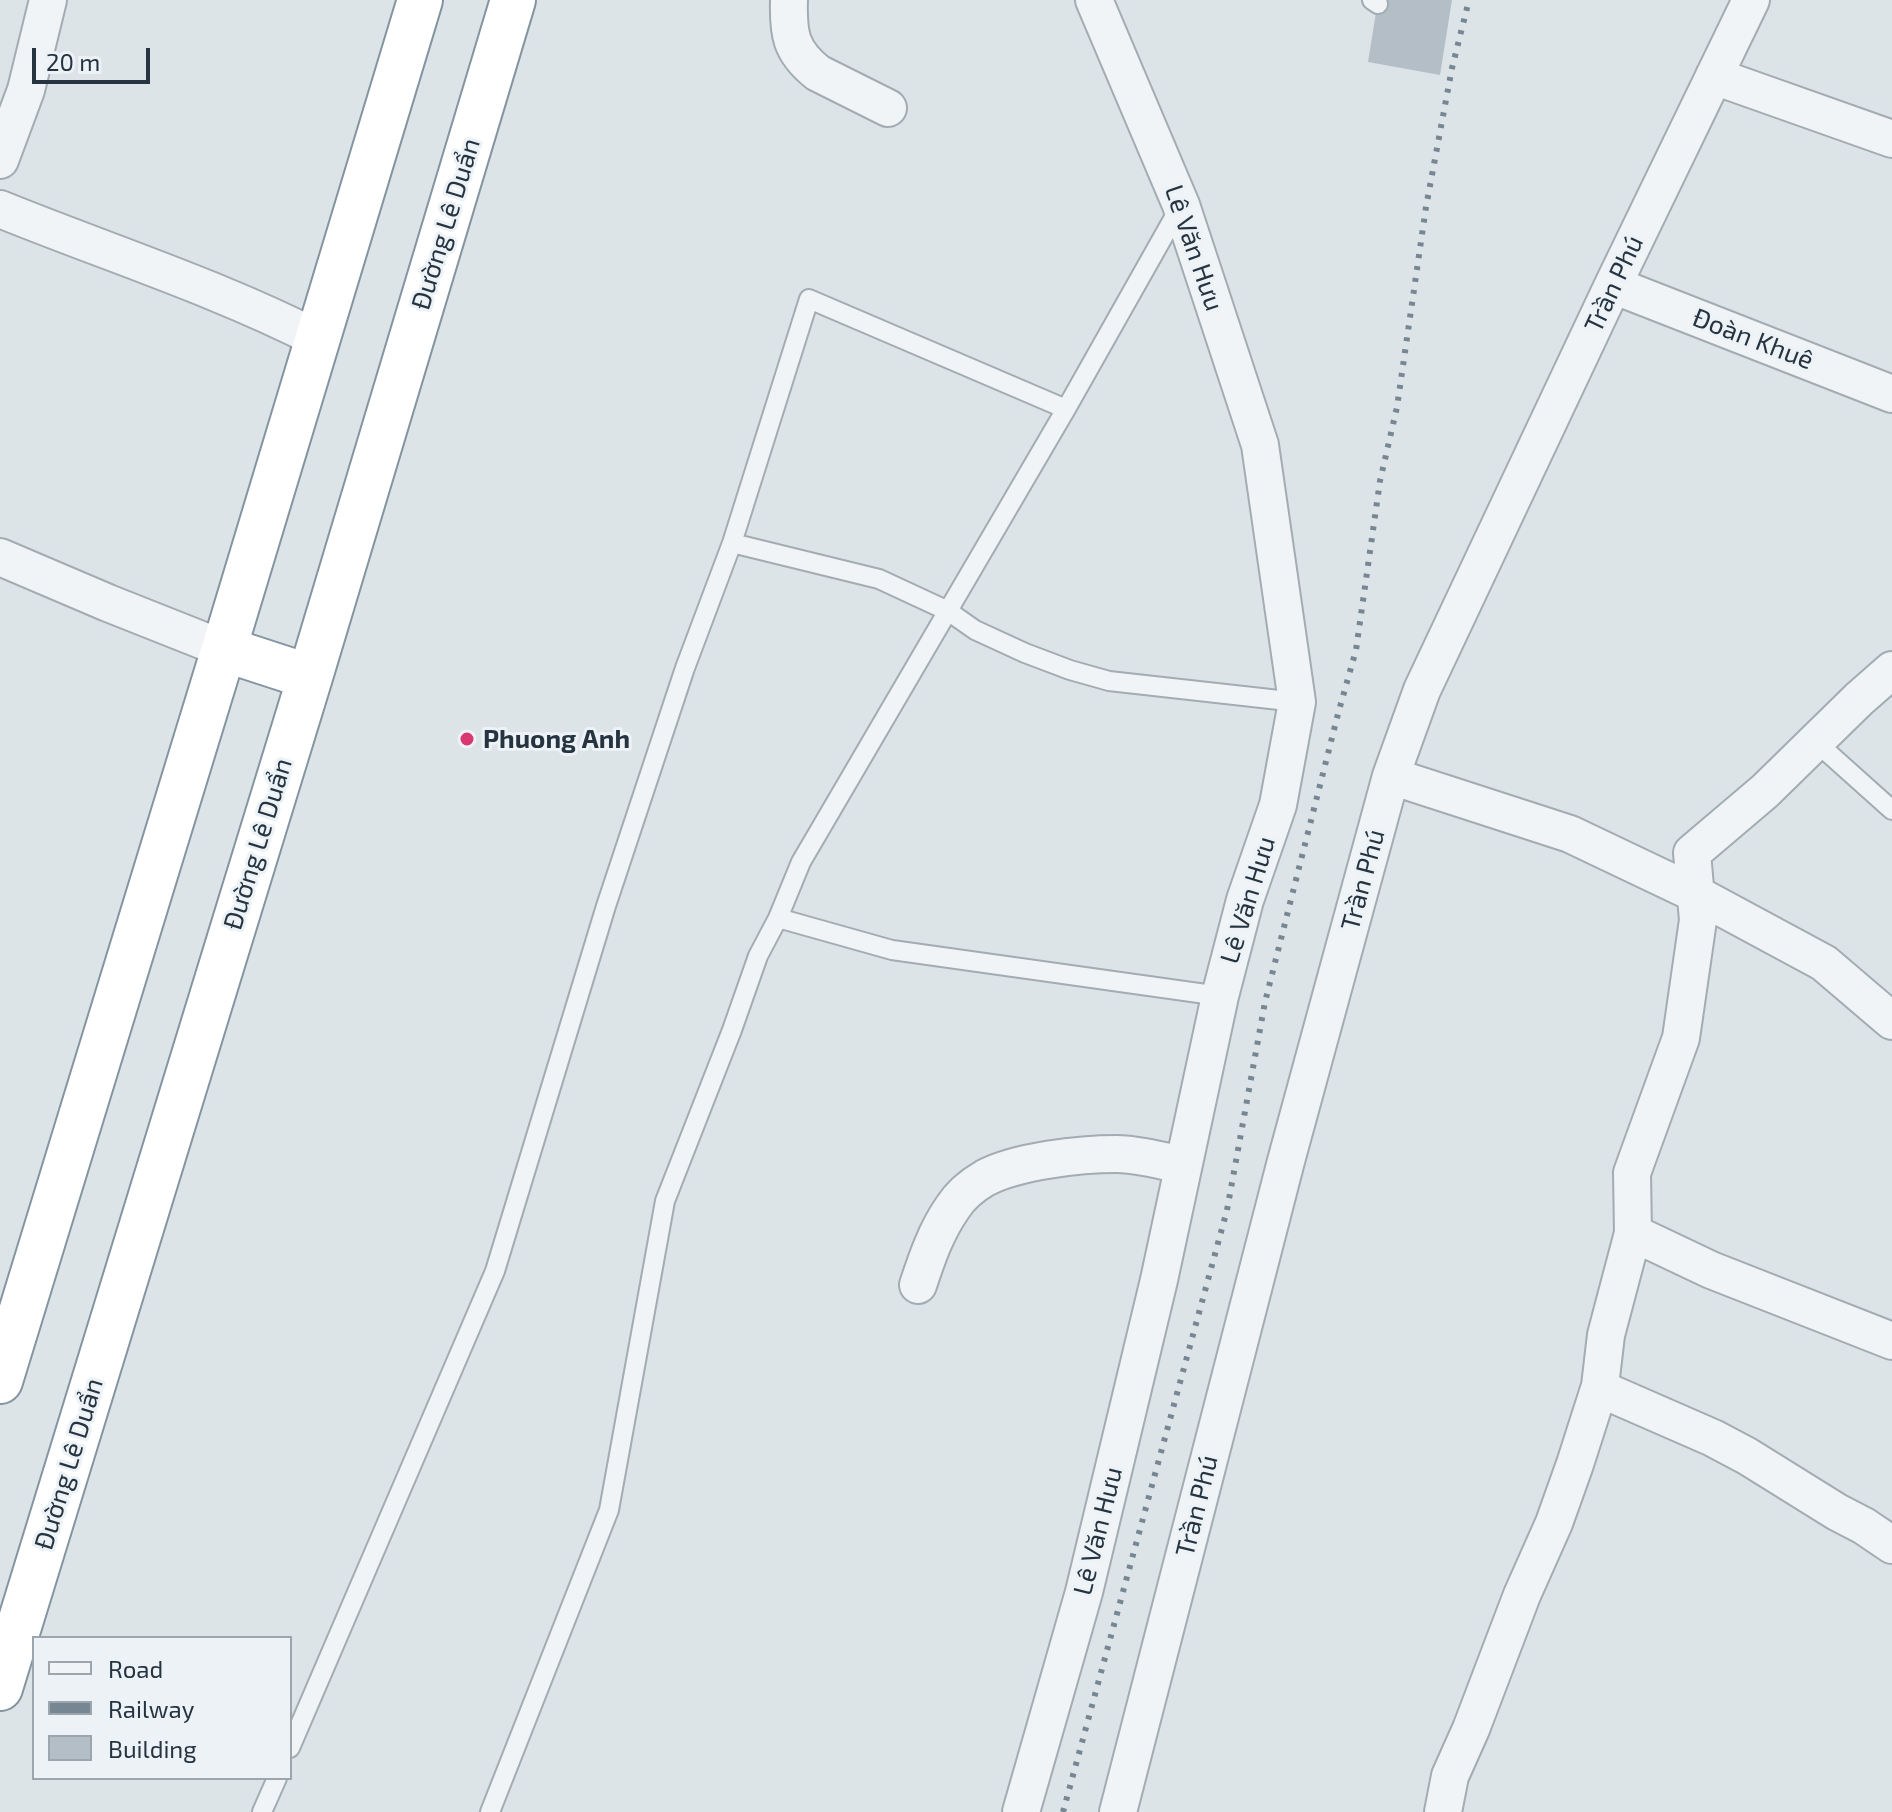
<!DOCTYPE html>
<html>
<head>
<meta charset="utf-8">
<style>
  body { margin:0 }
  #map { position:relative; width:1892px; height:1812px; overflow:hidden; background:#dde4e8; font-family:"Exo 2",sans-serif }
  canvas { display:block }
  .legend { position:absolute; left:32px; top:1636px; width:260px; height:144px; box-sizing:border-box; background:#edf2f6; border:2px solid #9da6ad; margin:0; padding:10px 14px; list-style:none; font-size:24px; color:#253440 }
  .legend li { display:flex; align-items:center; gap:16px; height:40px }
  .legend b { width:40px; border:2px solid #9da6ad }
  .scale { position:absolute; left:32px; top:48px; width:118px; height:36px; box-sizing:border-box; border:4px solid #253440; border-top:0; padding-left:10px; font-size:24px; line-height:28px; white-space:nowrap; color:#253440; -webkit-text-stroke:6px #edf2f6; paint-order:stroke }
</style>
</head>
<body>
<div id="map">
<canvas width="1892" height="1812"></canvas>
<ul class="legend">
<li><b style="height:10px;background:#f0f4f6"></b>Road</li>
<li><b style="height:10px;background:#768693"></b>Railway</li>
<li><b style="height:22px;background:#b4bec6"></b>Building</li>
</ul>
<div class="scale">20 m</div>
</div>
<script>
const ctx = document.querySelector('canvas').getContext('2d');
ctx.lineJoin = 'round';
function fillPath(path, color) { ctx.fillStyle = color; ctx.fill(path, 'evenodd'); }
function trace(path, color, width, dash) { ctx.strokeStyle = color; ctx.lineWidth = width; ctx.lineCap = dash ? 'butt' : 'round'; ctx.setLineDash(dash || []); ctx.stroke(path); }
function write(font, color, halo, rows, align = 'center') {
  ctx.font = font + ' "Exo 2",sans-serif'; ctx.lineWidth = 6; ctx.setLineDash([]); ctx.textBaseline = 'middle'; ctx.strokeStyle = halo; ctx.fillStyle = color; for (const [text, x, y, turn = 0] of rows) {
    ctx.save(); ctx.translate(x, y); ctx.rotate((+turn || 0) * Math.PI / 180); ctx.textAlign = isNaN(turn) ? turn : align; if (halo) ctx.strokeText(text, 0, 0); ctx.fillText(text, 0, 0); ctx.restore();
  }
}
fillPath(new Path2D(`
  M 1378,0 L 1452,0 L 1440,75 L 1368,62 Z`), '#b4bec6');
const lane = new Path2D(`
  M 1372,0 L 1378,4
  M 732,543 L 879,579 L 948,611 L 975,630 L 1025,653 L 1070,670 L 1109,681 L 1297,702
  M 1816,742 L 1892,810
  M 778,918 L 892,950 L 1220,996
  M 290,1748 L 495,1271 L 606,906 L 685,668 L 732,543 L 809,299 L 1066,409
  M 262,1812 L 277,1778
  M 490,1812 L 609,1510 L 665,1201 L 732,1030 L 758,956 L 778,918 L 801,862 L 1066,409 L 1180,207`);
const street = new Path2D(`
  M 789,0 C 788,33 790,51 818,73 L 888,108
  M 1714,76 L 1892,139
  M 0,160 L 26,90 L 48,0
  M 0,209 C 106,252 216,287 318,339
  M 1613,285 L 1892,394
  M 0,557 L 108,603 L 224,649
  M 1892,670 L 1859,699 L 1765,791 L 1692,853 L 1698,920 L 1681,1038 L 1632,1173 L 1633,1233 L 1711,1270 L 1892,1341
  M 1391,776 L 1570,834 L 1696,894 L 1824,963 L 1892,1021
  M 918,1285 C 927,1258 936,1231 953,1207 C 960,1196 973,1185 985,1178 C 1017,1161 1080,1154 1117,1154 C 1138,1154 1162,1161 1183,1165
  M 1600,1386 L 1610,1393 L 1713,1438 L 1747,1456 L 1837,1512 L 1864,1526 L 1892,1545
  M 1021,1812 L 1084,1592 L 1159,1280 L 1220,996 L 1245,900 L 1278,805 L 1297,702 L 1260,445 L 1181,205 L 1094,0
  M 1118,1812 L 1286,1161 L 1391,776 L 1422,690 L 1613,285 L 1751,0
  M 1443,1812 L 1450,1776 L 1471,1729 L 1522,1595 L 1554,1523 L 1575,1464 L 1600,1386 L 1606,1335 L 1633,1233`);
const highway = new Path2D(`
  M 224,649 L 310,677
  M 0,1381 L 224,649 L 420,0
  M 0,1688 L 310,677 L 513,0`);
trace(lane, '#a2acb2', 22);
trace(street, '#a2acb2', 40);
trace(highway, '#8494a0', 48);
trace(lane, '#f0f4f6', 18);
trace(street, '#f0f4f6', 36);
trace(highway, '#fff', 44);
trace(new Path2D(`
  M 1063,1812 L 1227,1210 L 1265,1002 L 1338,714 L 1356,650 L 1380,481 L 1397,407 L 1426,207 L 1452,68 L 1469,0`), '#768693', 6, [4, 8]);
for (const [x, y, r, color] of [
  [467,739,8,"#d8386f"]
]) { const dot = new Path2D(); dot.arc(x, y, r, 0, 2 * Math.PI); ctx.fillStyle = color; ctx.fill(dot); trace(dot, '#edf2f6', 3); }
write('26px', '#253440', '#edf2f6', [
  ["Đường Lê Duẩn",446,224,-73],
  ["Lê Văn Hưu",1194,248,71],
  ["Trần Phú",1614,284,-65],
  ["Đoàn Khuê",1753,339,21],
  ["Đường Lê Duẩn",258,844,-73],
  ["Trần Phú",1363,880,-75],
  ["Lê Văn Hưu",1248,900,-73],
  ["Đường Lê Duẩn",69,1464,-73],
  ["Trần Phú",1197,1506,-76],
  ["Lê Văn Hưu",1098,1531,-76]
]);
write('bold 26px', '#253440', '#edf2f6', [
  ["Phuong Anh",483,739]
], 'left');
</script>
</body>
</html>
